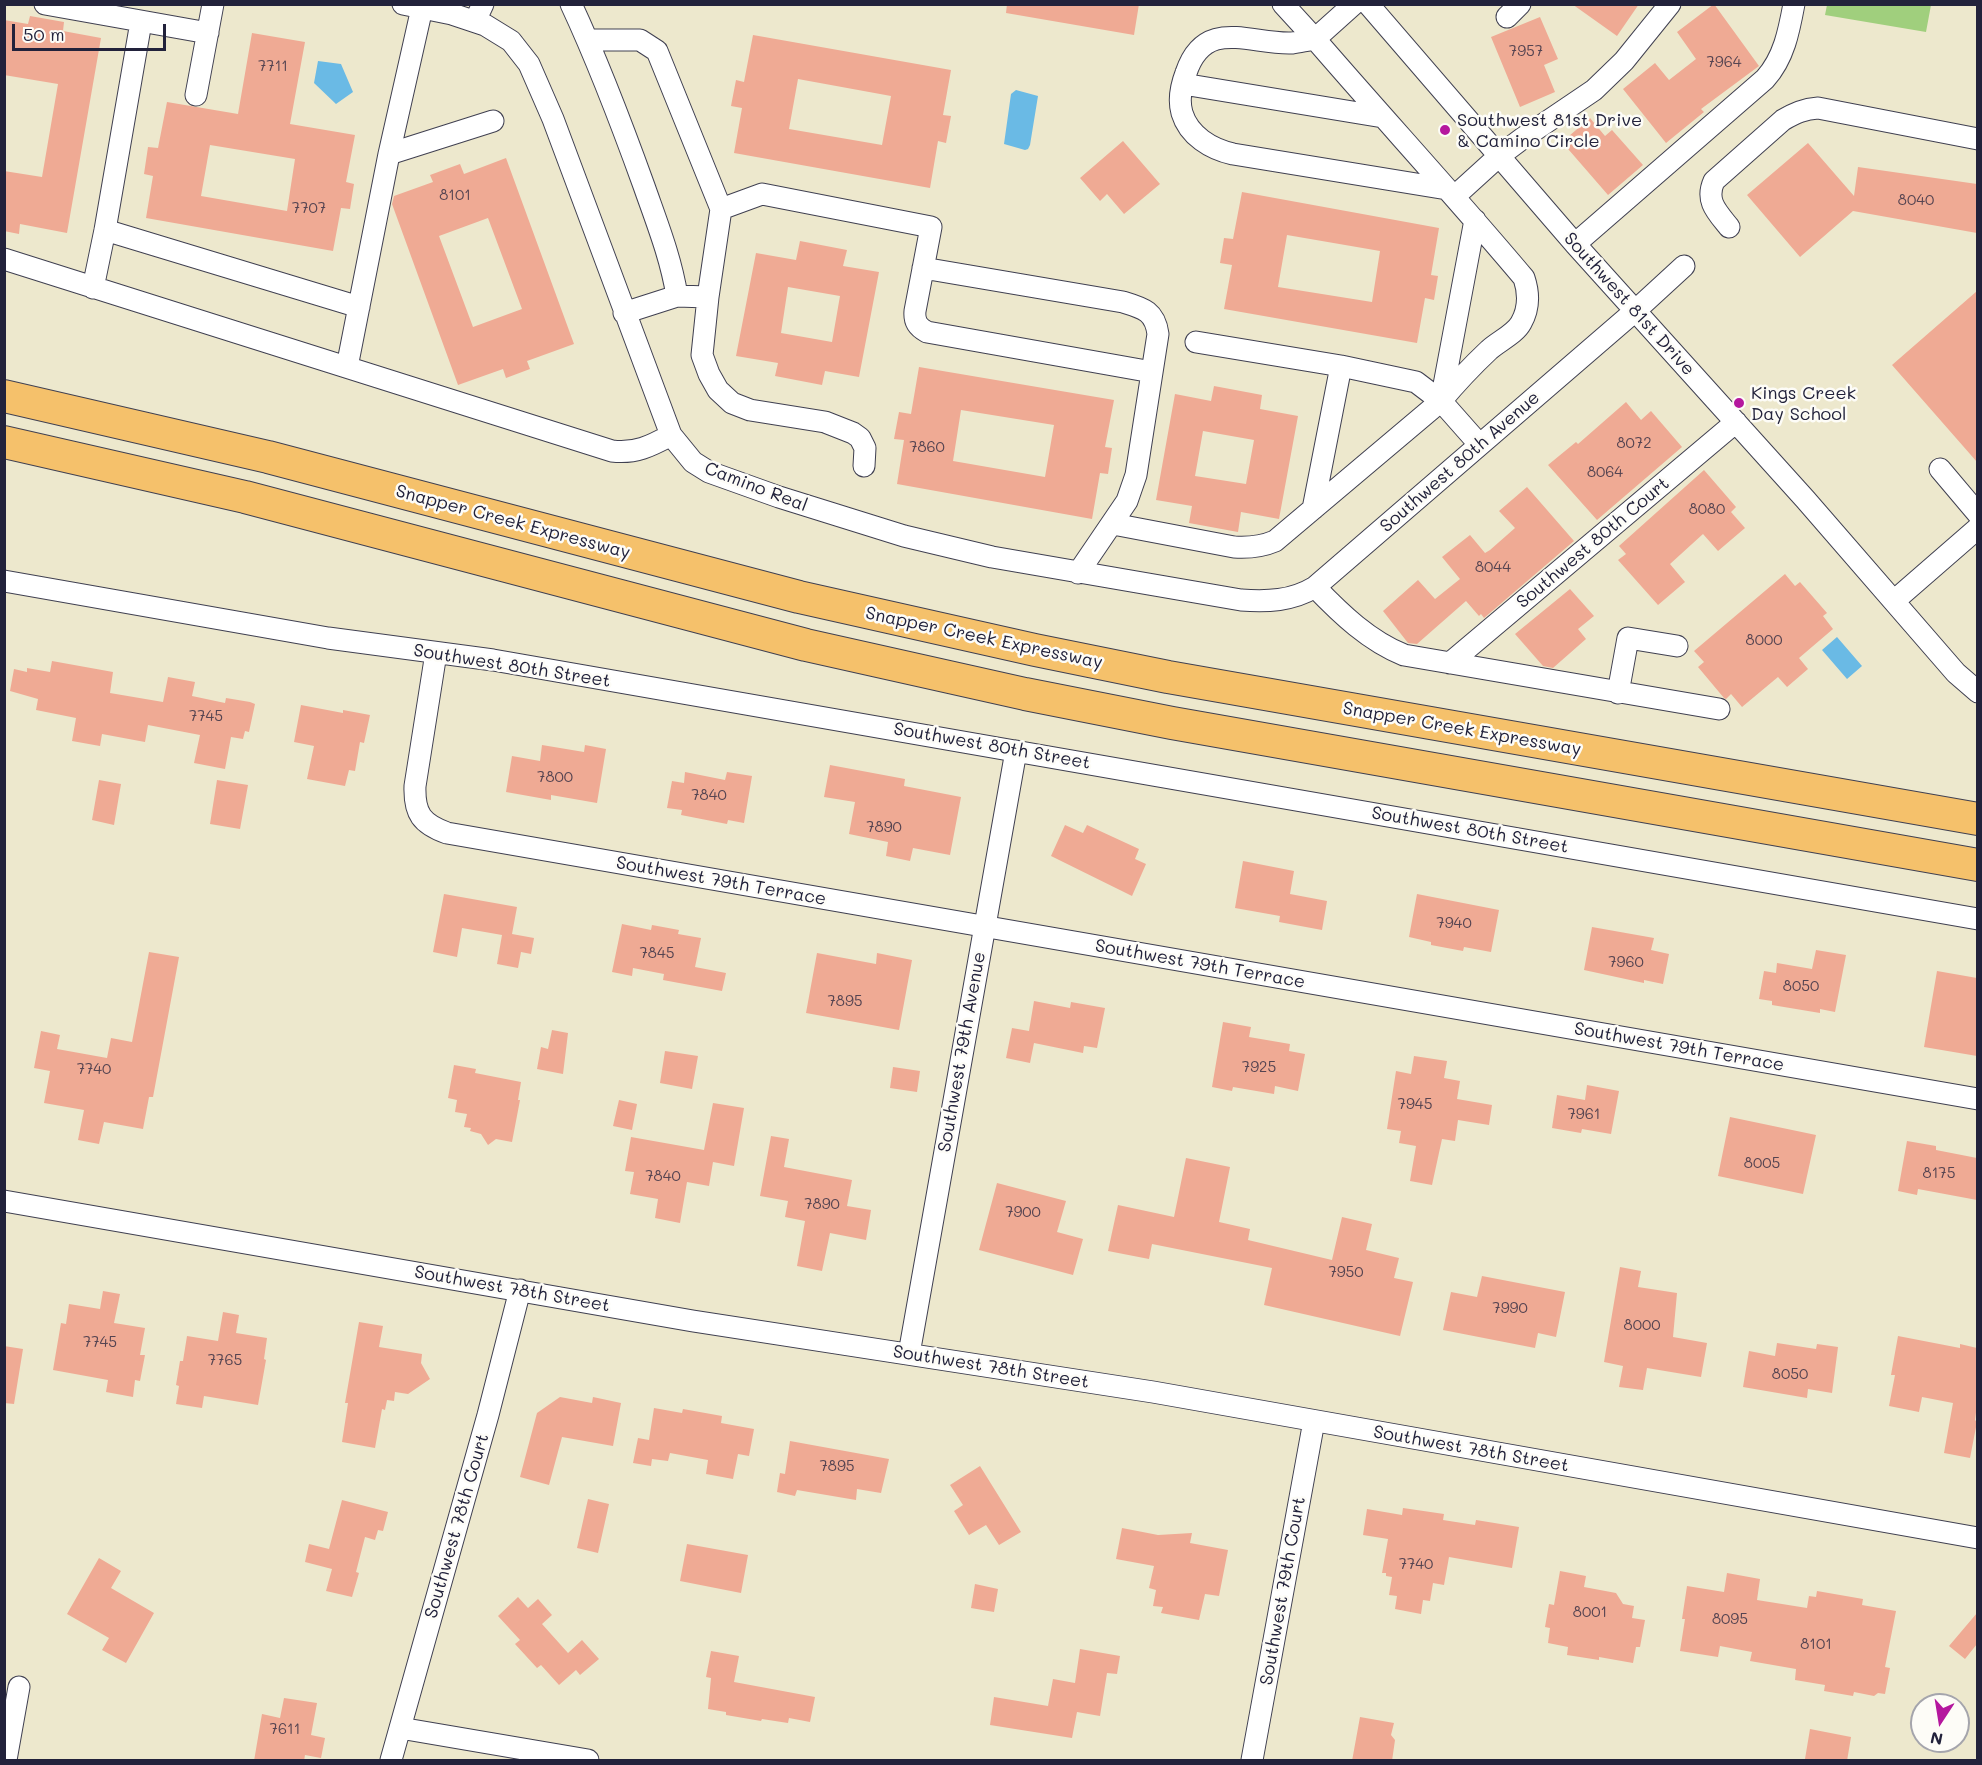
<!DOCTYPE html>
<html>
<head>
<meta charset="utf-8">
<style>
  body { margin:0 }
  #map { position:relative; width:1982px; height:1765px; overflow:hidden; background:#ede8cd; font-family:Mali,sans-serif }
  canvas { display:block }
  .frame { position:absolute; inset:0; border:6px solid #22223b; pointer-events:none }
  .north { position:absolute; left:1910px; top:1693px; width:60px; height:60px; box-sizing:border-box; background:#fdfcf7; border:2px solid #a5a5ac; border-radius:50%; rotate:192deg; font-size:16px; font-weight:700; line-height:24px; text-align:center; color:#22223b }
  .north::after { content:''; display:block; margin:auto; width:21px; height:27px; background:#b5179e; clip-path:polygon(50% 0,100% 100%,50% 72%,0 100%) }
  .scale { position:absolute; left:12px; top:24px; width:154px; height:27px; box-sizing:border-box; border:3px solid #22223b; border-top:0; padding-left:8px; font-size:18px; line-height:21px; white-space:nowrap; color:#22223b; -webkit-text-stroke:4px #fdfcf7; paint-order:stroke }
</style>
</head>
<body>
<div id="map">
<canvas width="1982" height="1765"></canvas>
<div class="frame"></div>
<div class="north">N</div>
<div class="scale">50 m</div>
</div>
<script>
const ctx = document.querySelector('canvas').getContext('2d');
ctx.lineJoin = 'round';
function fillPath(path, color) { ctx.fillStyle = color; ctx.fill(path, 'evenodd'); }
function trace(path, color, width, dash) { ctx.strokeStyle = color; ctx.lineWidth = width; ctx.lineCap = dash ? 'butt' : 'round'; ctx.setLineDash(dash || []); ctx.stroke(path); }
function write(font, color, halo, rows, align = 'center') {
  ctx.font = font + ' Mali,sans-serif'; ctx.lineWidth = 5; ctx.setLineDash([]); ctx.textBaseline = 'middle'; ctx.strokeStyle = halo; ctx.fillStyle = color; for (const [text, x, y, turn = 0] of rows) {
    ctx.save(); ctx.translate(x, y); ctx.rotate((+turn || 0) * Math.PI / 180); ctx.textAlign = isNaN(turn) ? turn : align; if (halo) ctx.strokeText(text, 0, 0); ctx.fillText(text, 0, 0); ctx.restore();
  }
}
fillPath(new Path2D(`
  M 1827,5 L 1827,4 L 1931,5 L 1926,32 L 1825,15 Z`), '#a0cf7d');
fillPath(new Path2D(`
  M 318,61 L 341,64 L 353,92 L 336,104 L 314,83 Z
  M 1016,90 L 1038,96 L 1030,145 L 1028,149 L 1025,150 L 1004,144 L 1011,94 Z
  M 1837,637 L 1862,666 L 1847,679 L 1822,650 Z`), '#6abae5');
fillPath(new Path2D(`
  M 1007,4 L 1139,4 L 1134,35 L 1006,13 Z
  M 1572,4 L 1639,4 L 1617,36 Z
  M 1714,4 L 1759,66 L 1701,109 L 1704,112 L 1666,143 L 1623,89 L 1655,63 L 1669,80 L 1696,59 L 1677,32 Z
  M 30,16 L 64,22 L 63,31 L 101,38 L 67,233 L 20,224 L 19,234 L 4,231 L 4,171 L 42,177 L 58,84 L 4,75 L 4,20 L 28,24 Z
  M 1540,17 L 1558,59 L 1544,65 L 1555,92 L 1520,107 L 1491,37 Z
  M 252,33 L 305,42 L 290,124 L 355,135 L 346,182 L 354,184 L 350,209 L 341,208 L 333,251 L 146,218 L 153,176 L 144,174 L 148,147 L 158,148 L 167,102 L 238,114 ZM 210,145 L 295,159 L 287,211 L 201,196 Z
  M 753,35 L 951,70 L 943,115 L 951,116 L 946,143 L 938,141 L 930,188 L 734,153 L 742,108 L 731,106 L 736,80 L 744,82 ZM 798,79 L 891,96 L 882,145 L 789,129 Z
  M 1590,118 L 1605,136 L 1612,130 L 1643,165 L 1608,195 L 1562,142 Z
  M 1123,141 L 1160,184 L 1124,214 L 1107,194 L 1100,201 L 1080,178 Z
  M 1808,143 L 1854,196 L 1858,167 L 1977,184 L 1977,233 L 1853,211 L 1800,257 L 1747,195 Z
  M 506,158 L 574,344 L 527,361 L 530,369 L 506,378 L 503,369 L 458,385 L 392,204 L 394,196 L 433,182 L 430,175 L 460,164 L 464,174 ZM 488,218 L 522,309 L 473,327 L 439,236 Z
  M 1242,192 L 1439,228 L 1431,275 L 1438,276 L 1434,300 L 1425,298 L 1417,343 L 1224,309 L 1232,265 L 1220,263 L 1224,238 L 1233,239 ZM 1287,235 L 1380,251 L 1372,302 L 1278,287 Z
  M 800,241 L 847,250 L 843,266 L 879,272 L 859,377 L 825,371 L 822,385 L 775,376 L 778,363 L 736,356 L 756,253 L 796,260 ZM 788,287 L 840,296 L 832,342 L 781,333 Z
  M 1977,291 L 1977,462 L 1892,365 Z
  M 919,367 L 1114,400 L 1105,447 L 1112,448 L 1108,474 L 1100,473 L 1092,519 L 897,484 L 904,440 L 894,439 L 899,412 L 911,414 ZM 961,410 L 1054,425 L 1045,477 L 953,461 Z
  M 1214,386 L 1262,395 L 1260,409 L 1298,416 L 1279,519 L 1241,512 L 1238,532 L 1189,523 L 1192,506 L 1156,500 L 1175,394 L 1211,401 ZM 1203,431 L 1254,440 L 1246,484 L 1195,476 Z
  M 1626,402 L 1641,420 L 1651,411 L 1682,447 L 1597,520 L 1548,465 L 1576,442 L 1578,444 Z
  M 1704,470 L 1736,507 L 1731,512 L 1745,528 L 1718,551 L 1703,534 L 1670,564 L 1685,582 L 1658,605 L 1618,560 L 1626,554 L 1619,546 Z
  M 1527,487 L 1574,541 L 1484,618 L 1481,614 L 1479,616 L 1466,601 L 1417,644 L 1408,643 L 1383,611 L 1418,580 L 1435,599 L 1460,579 L 1442,557 L 1470,535 L 1485,553 L 1490,550 L 1515,528 L 1499,511 Z
  M 1785,574 L 1795,586 L 1800,582 L 1827,613 L 1823,616 L 1833,629 L 1799,658 L 1808,669 L 1787,687 L 1778,677 L 1742,707 L 1731,694 L 1726,699 L 1724,698 L 1698,667 L 1704,662 L 1694,651 Z
  M 1570,589 L 1594,616 L 1578,629 L 1586,639 L 1553,668 L 1543,666 L 1515,634 Z
  M 52,661 L 113,672 L 110,693 L 163,702 L 168,677 L 195,682 L 192,696 L 225,703 L 226,698 L 250,702 L 255,704 L 249,732 L 245,731 L 243,739 L 231,737 L 225,769 L 194,763 L 200,735 L 148,725 L 145,742 L 102,734 L 100,746 L 72,741 L 76,718 L 36,710 L 38,699 L 10,691 L 14,669 L 27,672 L 27,668 L 50,672 Z
  M 301,705 L 343,713 L 343,710 L 370,715 L 364,743 L 360,742 L 355,771 L 349,770 L 345,786 L 307,779 L 314,746 L 294,742 Z
  M 542,745 L 584,752 L 585,745 L 606,749 L 597,803 L 551,795 L 551,800 L 506,792 L 512,756 L 540,761 Z
  M 830,765 L 905,779 L 904,786 L 961,797 L 950,855 L 913,848 L 910,861 L 886,856 L 888,842 L 849,834 L 855,802 L 824,797 Z
  M 685,772 L 725,780 L 727,772 L 752,776 L 744,823 L 728,820 L 727,824 L 681,815 L 682,810 L 667,808 L 672,781 L 684,783 Z
  M 99,780 L 121,784 L 114,825 L 92,820 Z
  M 217,780 L 248,785 L 240,829 L 210,824 Z
  M 1065,825 L 1083,833 L 1087,825 L 1139,849 L 1135,859 L 1146,864 L 1132,896 L 1051,856 Z
  M 1243,861 L 1294,871 L 1290,894 L 1327,901 L 1322,930 L 1279,922 L 1280,916 L 1235,908 Z
  M 444,894 L 517,907 L 512,934 L 534,938 L 531,954 L 521,952 L 518,968 L 497,964 L 502,935 L 462,928 L 457,957 L 433,952 Z
  M 1417,894 L 1499,910 L 1491,952 L 1464,947 L 1463,951 L 1431,945 L 1431,942 L 1409,937 Z
  M 622,924 L 651,930 L 652,925 L 679,930 L 678,934 L 701,938 L 695,967 L 726,973 L 722,991 L 663,980 L 664,974 L 633,968 L 632,976 L 612,972 Z
  M 1592,927 L 1654,938 L 1651,950 L 1669,954 L 1663,984 L 1644,980 L 1644,983 L 1584,970 Z
  M 1816,950 L 1846,955 L 1835,1012 L 1820,1009 L 1820,1013 L 1772,1005 L 1772,1001 L 1759,999 L 1764,971 L 1776,973 L 1777,963 L 1812,969 Z
  M 149,952 L 179,957 L 153,1097 L 149,1097 L 143,1129 L 104,1122 L 99,1144 L 78,1140 L 84,1110 L 44,1103 L 50,1071 L 34,1068 L 41,1031 L 60,1035 L 57,1049 L 107,1058 L 111,1038 L 132,1042 Z
  M 817,953 L 876,964 L 877,953 L 912,960 L 899,1030 L 806,1013 Z
  M 1937,971 L 1977,978 L 1977,1056 L 1924,1047 Z
  M 1034,1001 L 1070,1008 L 1071,1002 L 1105,1008 L 1097,1048 L 1084,1046 L 1083,1053 L 1034,1043 L 1030,1063 L 1006,1058 L 1012,1028 L 1029,1031 Z
  M 1223,1022 L 1251,1027 L 1249,1037 L 1290,1044 L 1289,1051 L 1305,1054 L 1298,1091 L 1275,1086 L 1274,1094 L 1233,1087 L 1232,1091 L 1212,1087 Z
  M 552,1030 L 568,1033 L 563,1074 L 537,1069 L 541,1047 L 548,1049 Z
  M 665,1051 L 698,1056 L 692,1089 L 660,1083 Z
  M 1414,1056 L 1447,1061 L 1444,1078 L 1460,1081 L 1457,1099 L 1492,1105 L 1489,1125 L 1458,1120 L 1455,1141 L 1442,1139 L 1432,1185 L 1410,1181 L 1416,1146 L 1399,1143 L 1401,1131 L 1387,1129 L 1396,1071 L 1411,1074 Z
  M 454,1065 L 476,1069 L 475,1073 L 521,1082 L 518,1100 L 520,1100 L 512,1142 L 496,1139 L 488,1145 L 481,1134 L 470,1131 L 471,1128 L 464,1127 L 467,1114 L 455,1112 L 457,1100 L 448,1098 Z
  M 893,1067 L 920,1071 L 917,1092 L 890,1088 Z
  M 1587,1085 L 1619,1091 L 1611,1134 L 1582,1129 L 1581,1133 L 1552,1128 L 1557,1095 L 1585,1100 Z
  M 619,1100 L 637,1104 L 632,1130 L 613,1126 Z
  M 713,1103 L 744,1108 L 734,1166 L 713,1162 L 709,1186 L 687,1182 L 680,1223 L 655,1218 L 658,1199 L 630,1194 L 634,1172 L 625,1171 L 631,1137 L 704,1150 Z
  M 1730,1117 L 1816,1135 L 1803,1194 L 1718,1176 Z
  M 771,1136 L 789,1139 L 784,1167 L 852,1180 L 847,1206 L 871,1210 L 866,1240 L 830,1233 L 822,1271 L 797,1266 L 805,1221 L 785,1217 L 788,1201 L 760,1196 Z
  M 1907,1141 L 1936,1146 L 1936,1150 L 1977,1158 L 1977,1200 L 1918,1189 L 1917,1195 L 1898,1191 Z
  M 1186,1158 L 1230,1167 L 1219,1222 L 1250,1229 L 1248,1240 L 1332,1260 L 1342,1217 L 1372,1224 L 1366,1250 L 1399,1258 L 1394,1278 L 1413,1282 L 1400,1336 L 1264,1305 L 1272,1268 L 1152,1244 L 1149,1259 L 1108,1251 L 1118,1205 L 1174,1217 Z
  M 997,1183 L 1066,1201 L 1057,1232 L 1083,1239 L 1073,1275 L 979,1250 Z
  M 1620,1267 L 1641,1271 L 1638,1287 L 1677,1293 L 1673,1337 L 1707,1343 L 1701,1377 L 1647,1368 L 1643,1390 L 1619,1387 L 1623,1366 L 1604,1362 Z
  M 1482,1276 L 1565,1292 L 1556,1337 L 1538,1333 L 1535,1348 L 1443,1330 L 1451,1292 L 1477,1297 Z
  M 103,1291 L 120,1294 L 114,1323 L 145,1328 L 140,1355 L 145,1355 L 140,1381 L 135,1380 L 133,1397 L 106,1392 L 108,1380 L 53,1370 L 61,1323 L 66,1324 L 69,1304 L 100,1309 Z
  M 223,1312 L 239,1315 L 236,1333 L 267,1338 L 264,1359 L 266,1360 L 258,1405 L 204,1396 L 202,1408 L 176,1404 L 179,1386 L 176,1385 L 180,1361 L 183,1361 L 187,1336 L 218,1341 Z
  M 359,1322 L 383,1326 L 379,1347 L 422,1354 L 421,1363 L 430,1379 L 408,1394 L 395,1392 L 394,1401 L 387,1400 L 385,1410 L 382,1409 L 375,1448 L 342,1442 L 348,1403 L 345,1403 Z
  M 1898,1336 L 1960,1348 L 1960,1344 L 1977,1348 L 1977,1405 L 1975,1420 L 1977,1422 L 1970,1458 L 1944,1453 L 1953,1403 L 1922,1397 L 1919,1412 L 1889,1406 L 1895,1375 L 1891,1375 Z
  M 1777,1343 L 1816,1349 L 1817,1344 L 1838,1347 L 1832,1393 L 1808,1389 L 1807,1398 L 1743,1387 L 1749,1351 L 1775,1356 Z
  M 4,1346 L 23,1349 L 14,1404 L 4,1403 Z
  M 560,1397 L 592,1403 L 593,1397 L 621,1403 L 613,1446 L 562,1437 L 549,1485 L 520,1477 L 537,1413 Z
  M 654,1408 L 682,1413 L 683,1409 L 722,1416 L 721,1423 L 754,1429 L 749,1456 L 738,1454 L 733,1479 L 706,1474 L 708,1460 L 670,1453 L 668,1461 L 652,1459 L 651,1466 L 633,1463 L 638,1438 L 649,1440 Z
  M 790,1441 L 889,1459 L 881,1493 L 857,1489 L 856,1500 L 797,1490 L 795,1496 L 777,1492 L 780,1473 L 785,1474 Z
  M 980,1466 L 1021,1532 L 999,1545 L 986,1525 L 969,1535 L 954,1511 L 963,1505 L 950,1485 Z
  M 588,1499 L 609,1504 L 598,1553 L 577,1548 Z
  M 342,1500 L 388,1512 L 383,1531 L 378,1530 L 375,1540 L 365,1537 L 356,1572 L 359,1573 L 352,1597 L 326,1591 L 332,1569 L 305,1562 L 309,1544 L 329,1549 Z
  M 1403,1508 L 1444,1514 L 1443,1520 L 1475,1525 L 1476,1520 L 1519,1527 L 1512,1568 L 1449,1557 L 1444,1585 L 1433,1583 L 1430,1601 L 1423,1600 L 1421,1614 L 1395,1609 L 1397,1596 L 1389,1595 L 1392,1577 L 1386,1576 L 1386,1573 L 1382,1573 L 1388,1539 L 1363,1535 L 1367,1509 L 1402,1515 Z
  M 1122,1528 L 1158,1535 L 1192,1533 L 1190,1543 L 1228,1550 L 1219,1596 L 1205,1594 L 1199,1620 L 1161,1613 L 1163,1607 L 1153,1606 L 1156,1590 L 1149,1588 L 1154,1566 L 1116,1559 Z
  M 687,1544 L 748,1555 L 741,1593 L 680,1581 Z
  M 99,1558 L 121,1571 L 111,1588 L 154,1613 L 126,1663 L 102,1650 L 109,1638 L 67,1614 Z
  M 1560,1571 L 1586,1576 L 1584,1587 L 1616,1593 L 1623,1604 L 1634,1606 L 1632,1618 L 1645,1620 L 1640,1647 L 1636,1647 L 1633,1663 L 1599,1657 L 1599,1660 L 1567,1655 L 1568,1647 L 1548,1643 L 1550,1628 L 1545,1627 L 1549,1604 L 1554,1605 Z
  M 1727,1573 L 1760,1579 L 1757,1600 L 1807,1608 L 1809,1596 L 1816,1597 L 1817,1591 L 1863,1599 L 1862,1605 L 1896,1611 L 1885,1667 L 1890,1668 L 1885,1694 L 1878,1693 L 1874,1696 L 1854,1692 L 1853,1696 L 1824,1691 L 1825,1685 L 1795,1680 L 1796,1669 L 1750,1661 L 1752,1652 L 1720,1646 L 1718,1657 L 1680,1651 L 1685,1619 L 1682,1619 L 1687,1586 L 1724,1592 Z
  M 975,1584 L 998,1589 L 994,1612 L 971,1608 Z
  M 518,1597 L 528,1608 L 538,1599 L 552,1615 L 542,1624 L 568,1653 L 582,1640 L 599,1659 L 580,1675 L 576,1670 L 559,1685 L 541,1665 L 537,1668 L 515,1644 L 520,1640 L 498,1616 Z
  M 1977,1613 L 1977,1644 L 1965,1659 L 1949,1646 Z
  M 1080,1649 L 1120,1656 L 1117,1674 L 1107,1673 L 1100,1716 L 1077,1712 L 1072,1738 L 990,1725 L 994,1697 L 1048,1706 L 1053,1679 L 1075,1683 Z
  M 711,1651 L 739,1656 L 734,1682 L 815,1697 L 810,1722 L 789,1718 L 788,1723 L 762,1719 L 761,1721 L 726,1715 L 726,1712 L 708,1709 L 711,1678 L 706,1677 Z
  M 284,1698 L 317,1703 L 311,1735 L 325,1738 L 321,1758 L 305,1755 L 304,1761 L 254,1761 L 262,1714 L 280,1718 Z
  M 1360,1717 L 1394,1723 L 1391,1735 L 1395,1740 L 1392,1761 L 1352,1761 Z
  M 1810,1729 L 1851,1737 L 1847,1761 L 1805,1759 Z`), '#efaa94');
const minor = new Path2D(`
  M 45,4 L 208,33
  M 403,4 L 452,14 L 485,25 L 511,41 L 529,64 L 553,119 L 671,435 L 693,462 L 709,472 L 779,497 L 904,536 L 992,557 L 1241,600 C 1267,602 1292,601 1315,587 L 1635,311 L 1684,266
  M 571,4 C 599,64 622,125 644,186 C 657,223 671,258 677,296
  M 1283,4 L 1315,39
  M 1368,4 L 1575,244 L 1805,499 L 1956,673 L 1978,692
  M 1507,17 L 1520,4
  M 475,21 L 483,4
  M 1315,39 C 1307,40 1300,42 1292,43 C 1251,45 1205,16 1186,73 C 1181,86 1178,99 1182,113 C 1189,136 1211,149 1233,154 L 1447,189
  M 588,40 L 640,40 L 657,51 L 721,209 L 708,297 L 702,355 L 709,374 L 718,390 L 732,403 L 750,410 L 825,422 L 853,433 L 860,438 L 865,448 L 864,466
  M 1183,84 L 1383,117
  M 196,95 L 213,4
  M 389,154 L 493,121
  M 1455,196 L 1499,156 L 1523,138 L 1594,90 L 1624,61 L 1670,4
  M 721,209 L 762,194 L 931,227 L 915,311 C 914,322 918,327 927,332 L 1152,372
  M 1475,220 L 1441,401 L 1479,444
  M 1729,227 C 1717,212 1705,201 1714,181 L 1783,120 C 1795,113 1804,109 1818,108 L 1978,139
  M 105,230 L 359,307
  M 1575,244 L 1765,79 C 1784,58 1789,31 1794,4
  M 4,259 L 612,451 C 635,454 651,446 671,435
  M 923,268 L 1123,302 C 1143,308 1155,311 1158,334 L 1136,475 L 1127,501 L 1078,573
  M 93,288 L 105,230 L 141,22
  M 624,313 L 677,296 L 708,297
  M 1196,342 L 1341,366 L 1416,382 L 1441,401
  M 347,367 L 389,154 L 422,8
  M 1940,469 L 1978,514
  M 1313,509 L 1341,366
  M 1113,524 L 1234,547 C 1249,548 1261,547 1275,541 L 1441,401 C 1456,383 1472,366 1489,350 C 1499,341 1515,334 1521,323 C 1529,309 1529,293 1524,278 C 1456,197 1384,119 1315,39 L 1354,4
  M 4,581 L 328,638 L 493,660 L 1978,919
  M 1315,587 C 1341,614 1369,641 1404,655 L 1719,709
  M 1894,601 L 1978,528
  M 436,653 L 415,786 C 414,814 422,824 447,833 L 1978,1099
  M 1450,663 L 1736,422
  M 1618,693 L 1628,638 L 1677,646
  M 4,1201 L 693,1321 L 1153,1392 L 1978,1538
  M 909,1354 L 1016,751
  M 400,1728 L 588,1760
  M 6,1760 L 19,1687
  M 391,1760 L 488,1415 L 520,1290
  M 1252,1760 L 1314,1421`);
const highway = new Path2D(`
  M 4,396 L 268,457 L 799,597 L 1035,650 L 1168,677 L 1978,819
  M 4,442 L 245,497 L 806,645 L 1025,694 L 1172,723 L 1978,865`);
trace(minor, '#404051', 23);
trace(highway, '#404051', 34);
trace(minor, '#fff', 21);
trace(highway, '#f5c16b', 32);
for (const [x, y, r, color] of [
  [1445,130,6,"#b5179e"],
  [1739,403,6,"#b5179e"]
]) { const dot = new Path2D(); dot.arc(x, y, r, 0, 2 * Math.PI); ctx.fillStyle = color; ctx.fill(dot); trace(dot, '#fdfcf7', 2); }
write('15px', '#554451', null, [
  ["7957",1526,51],
  ["7964",1724,62],
  ["7711",273,66],
  ["8101",455,195],
  ["8040",1916,200],
  ["7707",309,208],
  ["8072",1634,443],
  ["7860",927,447],
  ["8064",1605,472],
  ["8080",1707,509],
  ["8044",1493,567],
  ["8000",1764,640],
  ["7745",206,716],
  ["7800",555,777],
  ["7840",709,795],
  ["7890",884,827],
  ["7940",1454,923],
  ["7845",657,953],
  ["7960",1626,962],
  ["8050",1801,986],
  ["7895",845,1001],
  ["7925",1259,1067],
  ["7740",94,1069],
  ["7945",1415,1104],
  ["7961",1584,1114],
  ["8005",1762,1163],
  ["8175",1939,1173],
  ["7840",663,1176],
  ["7890",822,1204],
  ["7900",1023,1212],
  ["7950",1346,1272],
  ["7990",1510,1308],
  ["8000",1642,1325],
  ["7745",100,1342],
  ["7765",225,1360],
  ["8050",1790,1374],
  ["7895",837,1466],
  ["7740",1416,1564],
  ["8001",1590,1612],
  ["8095",1730,1619],
  ["8101",1816,1644],
  ["7611",285,1729]
]);
write('18px', '#22223b', '#fdfcf7', [
  ["Southwest 81st Drive",1457,120],
  ["& Camino Circle",1457,141],
  ["Kings Creek",1751,393],
  ["Day School",1751,414]
], 'left');
write('18px', '#22223b', '#fdfcf7', [
  ["Southwest 81st Drive",1629,304,48],
  ["Southwest 80th Avenue",1460,462,-41],
  ["Camino Real",756,487,21],
  ["Snapper Creek Expressway",513,522,15],
  ["Southwest 80th Court",1593,543,-40],
  ["Snapper Creek Expressway",984,638,12],
  ["Southwest 80th Street",512,666,9],
  ["Snapper Creek Expressway",1462,729,10],
  ["Southwest 80th Street",992,746,10],
  ["Southwest 80th Street",1470,830,10],
  ["Southwest 79th Terrace",721,881,10],
  ["Southwest 79th Terrace",1200,964,10],
  ["Southwest 79th Terrace",1679,1047,10],
  ["Southwest 79th Avenue",962,1052,-80],
  ["Southwest 78th Street",512,1289,10],
  ["Southwest 78th Street",991,1367,9],
  ["Southwest 78th Street",1471,1449,10],
  ["Southwest 78th Court",457,1526,-74],
  ["Southwest 79th Court",1283,1591,-80]
]);
</script>
</body>
</html>
